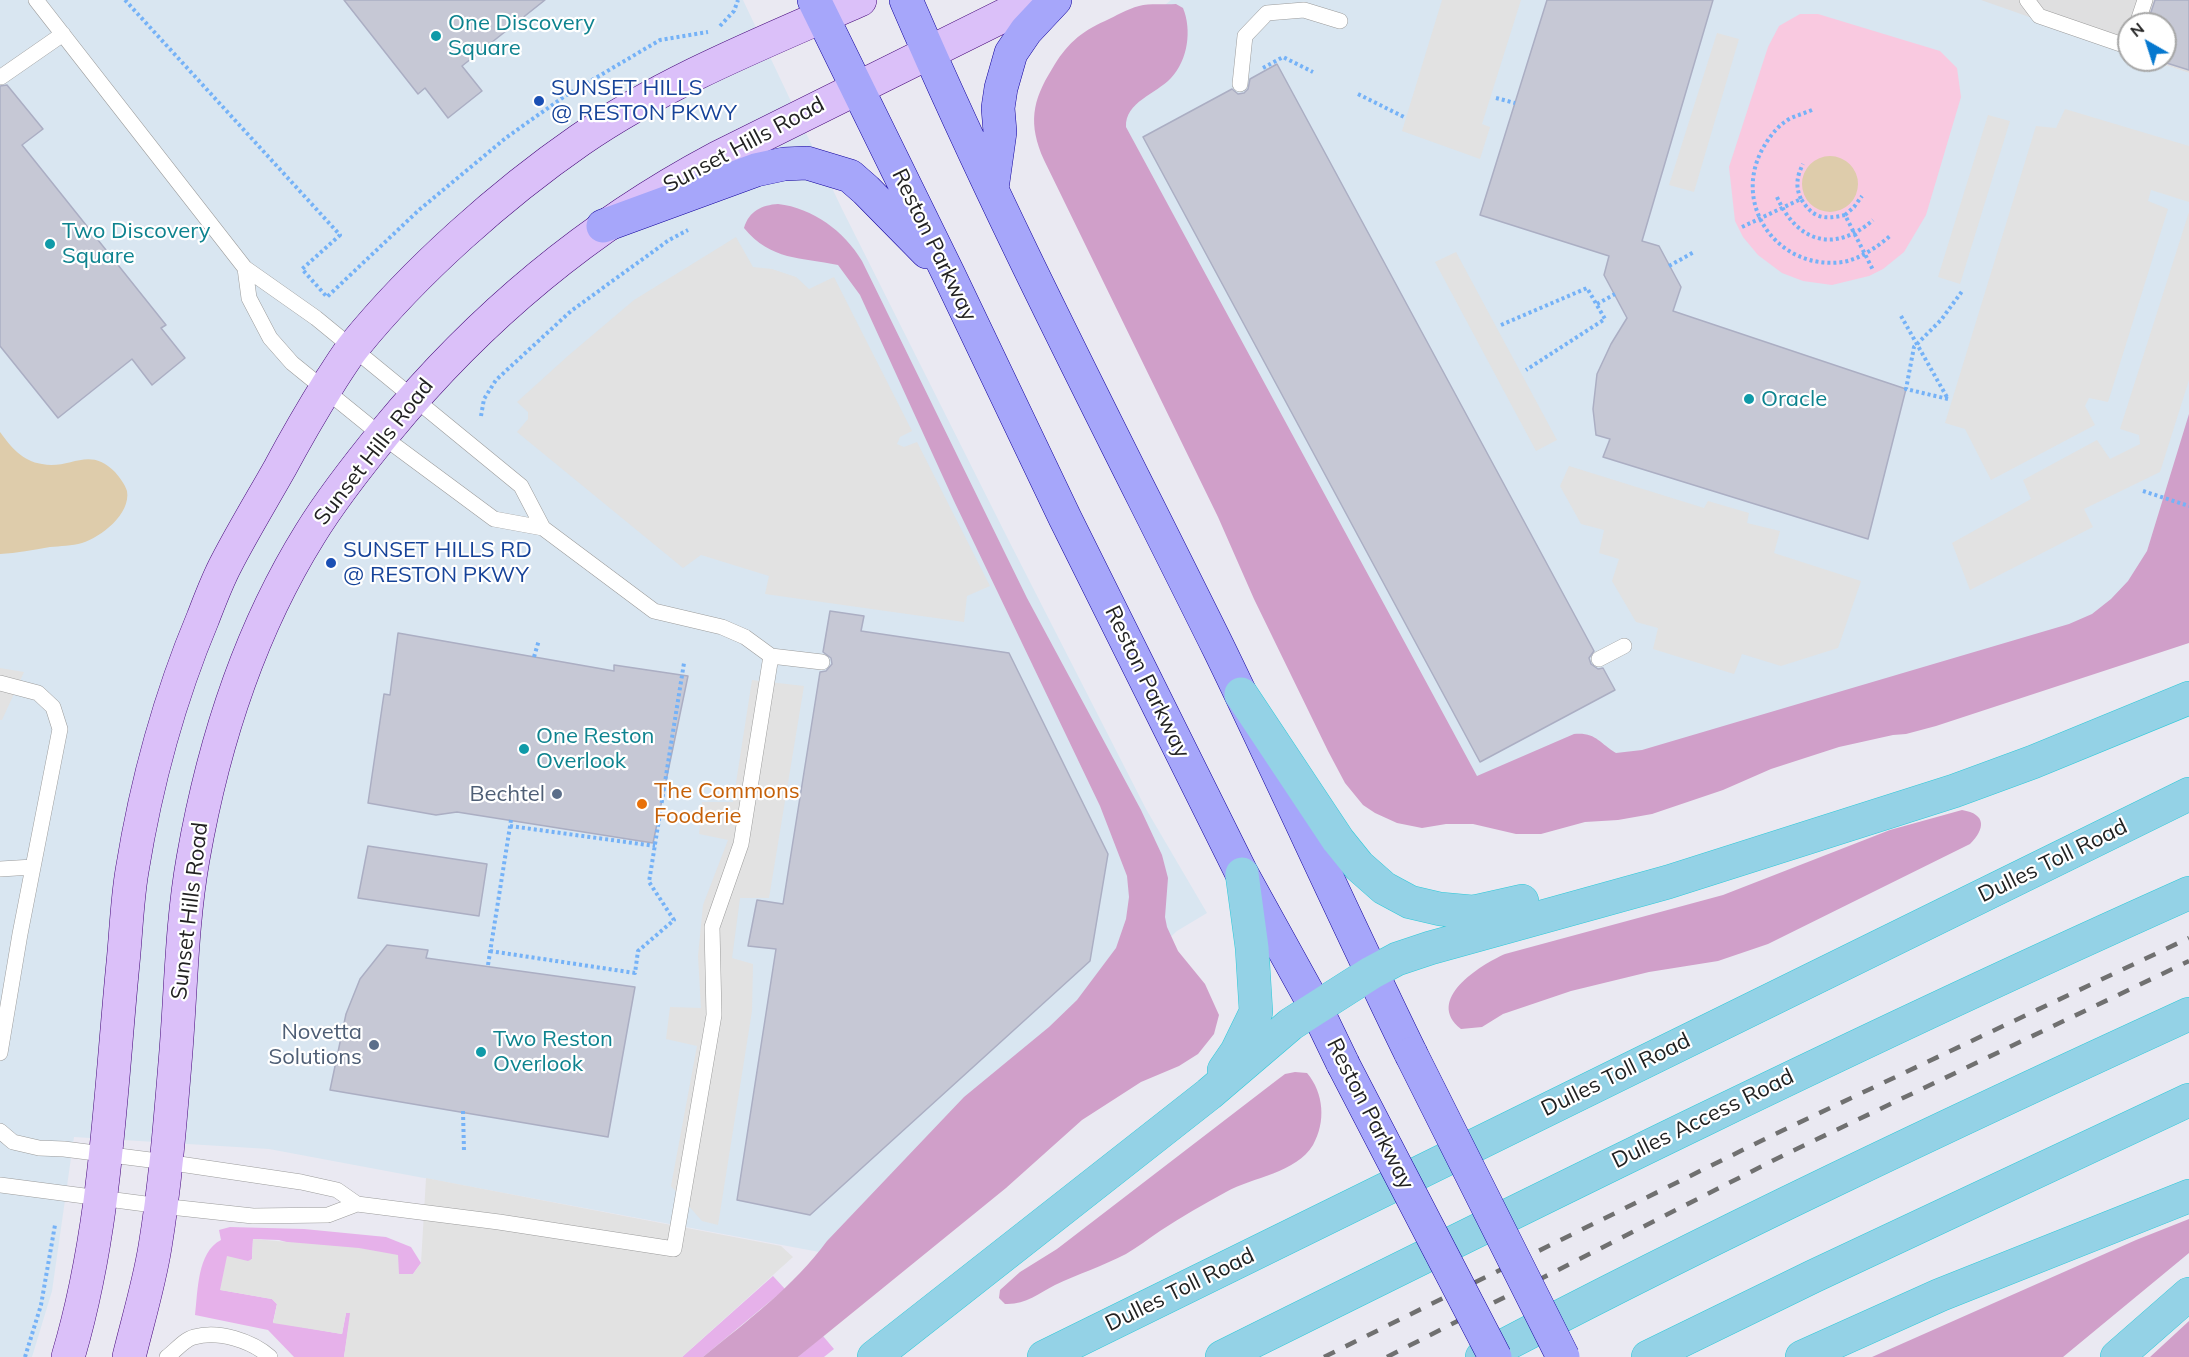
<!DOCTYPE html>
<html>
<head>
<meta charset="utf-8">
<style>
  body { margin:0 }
  #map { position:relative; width:2189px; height:1357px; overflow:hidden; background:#eae9f2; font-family:Mulish,sans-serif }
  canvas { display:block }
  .north { position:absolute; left:2117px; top:12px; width:60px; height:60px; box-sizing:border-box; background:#fff; border:2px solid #a7a7a7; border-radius:50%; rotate:321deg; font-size:16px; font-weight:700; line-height:24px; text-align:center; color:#222 }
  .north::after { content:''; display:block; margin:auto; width:21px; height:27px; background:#0578cf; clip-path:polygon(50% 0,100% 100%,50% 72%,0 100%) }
</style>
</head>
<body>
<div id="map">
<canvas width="2189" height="1357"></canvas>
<div class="north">N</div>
</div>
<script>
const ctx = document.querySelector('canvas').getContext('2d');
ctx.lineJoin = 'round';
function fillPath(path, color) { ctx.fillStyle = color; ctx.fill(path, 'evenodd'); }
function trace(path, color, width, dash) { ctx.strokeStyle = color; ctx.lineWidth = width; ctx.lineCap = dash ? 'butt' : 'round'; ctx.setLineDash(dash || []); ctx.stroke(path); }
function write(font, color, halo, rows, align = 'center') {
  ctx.font = font + ' Mulish,sans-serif'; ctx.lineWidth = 4.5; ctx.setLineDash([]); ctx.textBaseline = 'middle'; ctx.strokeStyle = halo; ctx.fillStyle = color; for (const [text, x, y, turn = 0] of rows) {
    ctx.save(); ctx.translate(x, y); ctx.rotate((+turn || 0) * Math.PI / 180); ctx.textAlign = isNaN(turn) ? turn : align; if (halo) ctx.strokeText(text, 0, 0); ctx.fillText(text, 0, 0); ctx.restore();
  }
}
fillPath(new Path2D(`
  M 1963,0 L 2189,0 L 2189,73 L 2150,60 L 2165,60 L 2165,24 L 2129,24 L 2129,53 Z`), '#dfdfe0');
fillPath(new Path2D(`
  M 0,0 L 743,0 L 842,209 L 1009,541 L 1146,809 L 1207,913 L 1177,931 L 830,1254 L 269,1149 L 74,1137 L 52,1291 L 32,1357 L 0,1357 Z
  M 1171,0 L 1981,0 L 2129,52 L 2129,60 L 2151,60 L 2189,73 L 2189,619 L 1433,824 L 1057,94 Z`), '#d9e6f1');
fillPath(new Path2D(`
  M 230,1227 L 304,1229 L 386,1237 L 411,1247 L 421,1263 L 413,1274 L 399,1274 L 279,1240 L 253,1239 L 252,1259 L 221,1290 L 272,1299 L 277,1304 L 273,1322 L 342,1334 L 346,1313 L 348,1312 L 351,1313 L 344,1357 L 294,1357 L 268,1330 L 195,1315 C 198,1291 197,1252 221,1240 L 219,1230 Z
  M 773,1276 L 785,1289 L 703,1357 L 682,1357 Z
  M 823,1336 L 834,1349 L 824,1357 L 798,1357 Z`), '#e6b1ea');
fillPath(new Path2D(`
  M 1176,4 L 1183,8 C 1192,30 1188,60 1171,78 C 1156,94 1125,102 1126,127 L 1477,776 L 1574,734 C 1596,732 1599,743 1616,753 L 1642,750 L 2069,624 L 2092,614 L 2111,599 L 2128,581 L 2147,551 L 2189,414 L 2189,643 L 1936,726 L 1906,734 L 1893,735 L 1839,747 L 1771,769 L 1723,790 L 1652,814 L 1618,820 L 1585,822 L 1541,834 L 1516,834 L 1473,824 L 1446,824 L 1422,828 L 1397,823 L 1375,813 L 1363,805 L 1345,783 L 1328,751 L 1254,599 L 1218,517 L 1044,160 C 1028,124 1032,101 1052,69 C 1066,45 1080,32 1105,21 C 1116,16 1127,9 1139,6 C 1150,3 1164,5 1176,4 Z
  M 778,204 C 813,208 844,231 862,261 L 1027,598 L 1141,810 L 1162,855 L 1168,878 L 1165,917 L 1167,927 L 1178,951 L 1205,984 L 1219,1015 L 1214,1034 L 1198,1054 L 1179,1066 L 1141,1082 L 1082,1120 L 1006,1188 L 798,1357 L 703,1357 C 747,1321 793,1287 827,1241 L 964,1097 L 1049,1027 L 1077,1000 L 1116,948 L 1126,919 L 1129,897 L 1127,876 L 1100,806 L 954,501 L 860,295 L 838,265 C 801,257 771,261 744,228 C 749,211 762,205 778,204 Z
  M 1962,810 C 1987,814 1985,829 1970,844 L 1768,944 L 1718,961 L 1649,972 L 1571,991 L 1503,1014 L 1482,1027 L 1461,1029 C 1424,1000 1480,965 1505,954 L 1723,895 L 1890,830 Z
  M 1295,1072 L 1307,1073 C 1324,1093 1326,1122 1313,1145 C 1296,1173 1253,1177 1226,1192 C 1204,1204 1181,1217 1160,1231 C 1148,1239 1138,1247 1126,1254 C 1103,1266 1078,1274 1055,1285 C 1038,1294 1025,1305 1005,1304 L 999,1298 L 1000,1290 L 1020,1272 L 1057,1249 L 1277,1080 L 1285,1074 Z
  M 2189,1219 L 2189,1253 L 2063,1357 L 1872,1357 L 2136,1240 Z
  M 2189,1321 L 2189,1357 L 2150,1357 Z`), '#d09fc9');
fillPath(new Path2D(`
  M 1800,14 L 1818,14 L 1940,51 L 1957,68 L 1961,97 L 1926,215 L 1904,252 L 1883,269 L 1869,276 L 1832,285 L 1803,281 L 1782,273 L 1758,255 L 1743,237 L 1735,221 L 1729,167 L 1768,47 L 1779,26 Z`), '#f9c9e0');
fillPath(new Path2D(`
  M 1442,0 L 1521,0 L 1482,124 L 1490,127 L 1480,159 L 1402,131 Z
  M 1717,33 L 1739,39 L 1694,192 L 1669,185 Z
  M 2065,109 L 2189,146 L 2189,202 L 2151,190 L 2148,201 L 2168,209 L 2108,402 L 2089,398 L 2085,406 L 2095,425 L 1991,480 L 1965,429 L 1945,423 L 2036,126 L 2056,128 Z
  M 1988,115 L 2010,121 L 1960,284 L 1938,277 Z
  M 2189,212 L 2189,380 L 2160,472 L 2084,509 L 2093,527 L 1970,590 L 1952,543 L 2031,499 L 2023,480 L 2097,440 L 2110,459 L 2140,444 L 2139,435 L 2120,429 Z
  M 736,237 L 753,267 L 772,269 L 796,277 L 809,289 L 834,277 L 912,431 L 900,437 L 897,444 L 904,447 L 917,442 L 990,586 L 967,596 L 964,622 L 765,594 L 769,576 L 701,555 L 683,568 L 517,432 L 528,419 L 528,412 L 517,402 L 569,355 L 634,300 Z
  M 1456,252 L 1557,440 L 1536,451 L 1435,262 Z
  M 1569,466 L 1704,508 L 1708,501 L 1749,513 L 1747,523 L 1780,531 L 1774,553 L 1861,581 L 1838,648 L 1781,666 L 1742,654 L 1734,674 L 1653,649 L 1658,628 L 1636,622 L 1612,581 L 1619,559 L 1599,553 L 1604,530 L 1581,524 L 1560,486 Z
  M 0,668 L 24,672 L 2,720 L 0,720 Z
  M 752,680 L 804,686 L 769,898 L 740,898 L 732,958 L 753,964 L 752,1011 L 718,1225 L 702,1221 L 671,1186 L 697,1046 L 666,1039 L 670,1007 L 701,1008 L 698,956 L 703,905 L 728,840 L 699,834 L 702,802 L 733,802 Z
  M 426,1178 L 781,1246 L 793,1257 L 682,1357 L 344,1357 L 350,1313 L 346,1313 L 342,1334 L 273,1323 L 277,1304 L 272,1299 L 220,1290 L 227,1256 L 248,1261 L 252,1259 L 253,1239 L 359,1248 L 398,1255 L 399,1274 L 413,1274 L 421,1263 Z`), '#e2e2e2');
fillPath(new Path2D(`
  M1802 184a28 28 0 1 1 56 0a28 28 0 1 1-56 0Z
  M 0,432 C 11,447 22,461 42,464 C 70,470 89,445 115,472 C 119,477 125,484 127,491 C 131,514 101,537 82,543 C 72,546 60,546 50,547 C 33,550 17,553 0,554 Z`), '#deccab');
const building = new Path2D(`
  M 344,0 L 545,0 L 462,66 L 482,91 L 448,118 L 425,88 L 418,94 Z
  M 1547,0 L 1713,0 L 1642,241 L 1659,246 L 1681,287 L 1673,311 L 1906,389 L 1868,539 L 1603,457 L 1610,439 L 1596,435 L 1593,409 L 1597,374 L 1611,344 L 1627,318 L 1604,275 L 1609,256 L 1480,215 Z
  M 2155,0 L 2189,0 L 2189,70 L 2157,60 L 2165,60 L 2165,24 L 2147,24 Z
  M 1277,64 L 1594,651 L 1589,658 L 1591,664 L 1598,669 L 1603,668 L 1615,690 L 1480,762 L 1143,137 L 1232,89 L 1238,94 L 1244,93 L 1248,89 L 1250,79 Z
  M 7,85 L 43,129 L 22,145 L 166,325 L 161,328 L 185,358 L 152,385 L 132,359 L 58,418 L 0,346 L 0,86 Z
  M 830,611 L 864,616 L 861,631 L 1009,653 L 1108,854 L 1090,961 L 810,1215 L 737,1200 L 776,949 L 748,946 L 757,900 L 783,904 L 820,672 L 826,671 L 832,664 L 831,658 L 823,652 Z
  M 398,633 L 614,671 L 614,665 L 688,676 L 653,843 L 457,812 L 436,815 L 368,803 L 384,694 L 390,695 Z
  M 368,846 L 487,864 L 479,916 L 358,898 Z
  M 387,945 L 428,950 L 426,958 L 635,987 L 608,1137 L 330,1090 L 346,1014 L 360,979 Z`);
fillPath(building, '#c6c8d5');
trace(building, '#abaec3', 1.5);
const lane = new Path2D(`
  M 36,0 L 245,268 L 316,318 L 521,486 L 543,528 L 654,611 L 722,627 L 745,637 L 771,656 L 822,662
  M 2027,0 L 2039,16 L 2129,47
  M 2137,24 L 2145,0
  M 1,77 L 63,34
  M 1240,84 L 1245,36 L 1267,13 L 1304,10 L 1340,21
  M 245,268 L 249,298 L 270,338 L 292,363 L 382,436 L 494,519 L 543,528
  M 1599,659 L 1624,646
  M 0,683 L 38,693 L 53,707 L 60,729 L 20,934 L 0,1053
  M 0,869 L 33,867
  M 0,1131 L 13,1142 L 39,1148 L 64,1149 L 166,1162 L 301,1182 L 337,1190 L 357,1204 L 499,1222 L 674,1249 L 714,1015 L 712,927 L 741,844 L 771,656
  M 0,1185 L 161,1206 L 253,1216 L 328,1215 L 357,1204
  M 167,1357 C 175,1351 185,1339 194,1337 C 219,1330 252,1341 270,1357`);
const secondary = new Path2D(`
  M 68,1357 C 106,1230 110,1095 123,963 C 126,933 127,901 132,871 C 146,784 169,699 203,618 C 210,600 217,581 226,564 C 243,531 262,500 280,468 C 296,438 313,409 331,380 C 339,368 346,356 355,345 C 415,271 502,194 580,140 C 666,81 765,42 860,0
  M 129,1357 C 138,1320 149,1284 155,1247 C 165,1186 170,1124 175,1063 C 181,995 181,927 193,859 C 213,745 249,632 310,534 C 332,498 359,464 386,431 C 479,318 587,227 717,158 L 1035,0`);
const primary = new Path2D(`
  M 814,0 L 949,275 L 1065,518 L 1242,874 L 1316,1008 L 1343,1064
  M 906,0 C 1001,221 1113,435 1220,651 C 1285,785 1346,921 1411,1054
  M 992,189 L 1000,132 L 998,108 L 1001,88 L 1011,53 L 1026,31 L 1055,0
  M 603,226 L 756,170 L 784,164 L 807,163 L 850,176 L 866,190 L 927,252`);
const highway = new Path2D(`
  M 1241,694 L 1338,840 L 1359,866 L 1384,888 L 1410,902 L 1440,909 L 1473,912 L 1522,901
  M 1224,1070 L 1237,1051 L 1256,1012 L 1252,948 L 1242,874
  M 874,1357 L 1209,1094 L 1291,1024 L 1371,973 L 1397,959 L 1430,948 L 1668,882 L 1954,791 L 2033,762 L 2189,698
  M 1044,1357 L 2189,794
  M 1222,1357 C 1542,1198 1862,1039 2189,893
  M 1482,1357 C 1714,1235 1951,1123 2189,1014
  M 1648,1357 L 1814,1276 L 2189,1100
  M 1802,1357 L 1940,1295 L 2189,1196
  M 2117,1357 L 2189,1294`);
trace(lane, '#9c9c9c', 16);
trace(secondary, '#45087a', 34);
trace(primary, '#12039c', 34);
trace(highway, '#2ec9d8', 34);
trace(new Path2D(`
  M 125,0 L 340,235 L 302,269 L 327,297 L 419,210 L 507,137 L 565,96 L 660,40 L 708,32
  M 720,26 L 734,11 L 738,0
  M 1263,68 L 1283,57 L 1313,72
  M 1358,94 L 1404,117
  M 1496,98 L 1515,103
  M 1812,110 C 1805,113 1798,115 1791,118 C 1778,125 1770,136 1763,148 C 1731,205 1778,271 1843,262 C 1860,259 1877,247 1890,236
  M 1777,197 C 1797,242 1834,254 1873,220
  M 1801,199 C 1795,186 1797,176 1803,164
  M 1845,215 L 1854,207 L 1862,196
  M 1742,227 L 1801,199 C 1813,218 1823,220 1845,215 L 1873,270
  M 1669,266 L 1694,252
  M 1597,304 L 1615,294
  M 1901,316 L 1948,399
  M 1501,325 L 1587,288 L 1605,319 L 1526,370
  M 1948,399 L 1906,389 L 1914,347 L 1941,320 L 1963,290
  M 481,416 L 484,399 L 496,380 L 571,311 L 669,240 L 688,230
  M 2143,491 L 2189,506
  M 534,657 L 539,640
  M 510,826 L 655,846
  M 490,951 L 635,973 L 638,951 L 674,920 L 649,882 L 684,663
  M 488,965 L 511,820
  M 463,1111 L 464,1151
  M 25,1357 L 41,1305 L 55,1225`), '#75b2f7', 4, [3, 3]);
trace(lane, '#fff', 15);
trace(secondary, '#dbc0f9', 33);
trace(primary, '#a6a6fa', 33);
trace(highway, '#94d2e6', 33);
trace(new Path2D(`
  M 1324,1357 L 1773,1135 L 2189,938
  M 1387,1357 L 1784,1155 L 2189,961`), '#707070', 4.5, [12, 12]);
const primaryBridge = new Path2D(`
  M 1411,1054 L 1563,1357
  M 1343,1064 L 1495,1357`);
trace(primaryBridge, '#12039c', 34, []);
trace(primaryBridge, '#a6a6fa', 33);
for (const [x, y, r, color] of [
  [436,36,6,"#0f9aa8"],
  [539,101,6,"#1a4fb4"],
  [50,244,6,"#0f9aa8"],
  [1749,399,6,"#0f9aa8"],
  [331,563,6,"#1a4fb4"],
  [524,749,6,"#0f9aa8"],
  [557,794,6,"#5c6f8a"],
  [642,804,6,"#e8710a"],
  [374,1045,6,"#5c6f8a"],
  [481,1052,6,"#0f9aa8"]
]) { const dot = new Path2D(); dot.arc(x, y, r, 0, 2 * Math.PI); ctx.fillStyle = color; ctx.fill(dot); trace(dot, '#fff', 2); }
write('22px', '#0d838f', '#fff', [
  ["One Discovery",448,23],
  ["Square",448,48],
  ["Two Discovery",62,231],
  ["Square",62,256],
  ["Oracle",1761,399],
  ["One Reston",536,736],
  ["Overlook",536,761],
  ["Two Reston",493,1039],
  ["Overlook",493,1064]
], 'left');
write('22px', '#164399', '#fff', [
  ["SUNSET HILLS",551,88],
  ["@ RESTON PKWY",551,113],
  ["SUNSET HILLS RD",343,550],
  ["@ RESTON PKWY",343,575]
], 'left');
write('22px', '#222', '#fff', [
  ["Sunset Hills Road",744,145,-28],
  ["Reston Parkway",934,245,64],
  ["Sunset Hills Road",374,452,-52],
  ["Reston Parkway",1147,682,64],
  ["Dulles Toll Road",2053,861,-26],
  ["Sunset Hills Road",190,911,-83],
  ["Dulles Toll Road",1616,1075,-26],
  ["Reston Parkway",1370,1114,63],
  ["Dulles Access Road",1703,1119,-26],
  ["Dulles Toll Road",1180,1290,-26]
]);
write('22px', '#c56008', '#fff', [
  ["The Commons",654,791],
  ["Fooderie",654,816]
], 'left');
write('22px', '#4e5e75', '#fff', [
  ["Bechtel",545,794],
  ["Novetta",362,1032],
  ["Solutions",362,1057]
], 'right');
</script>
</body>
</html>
